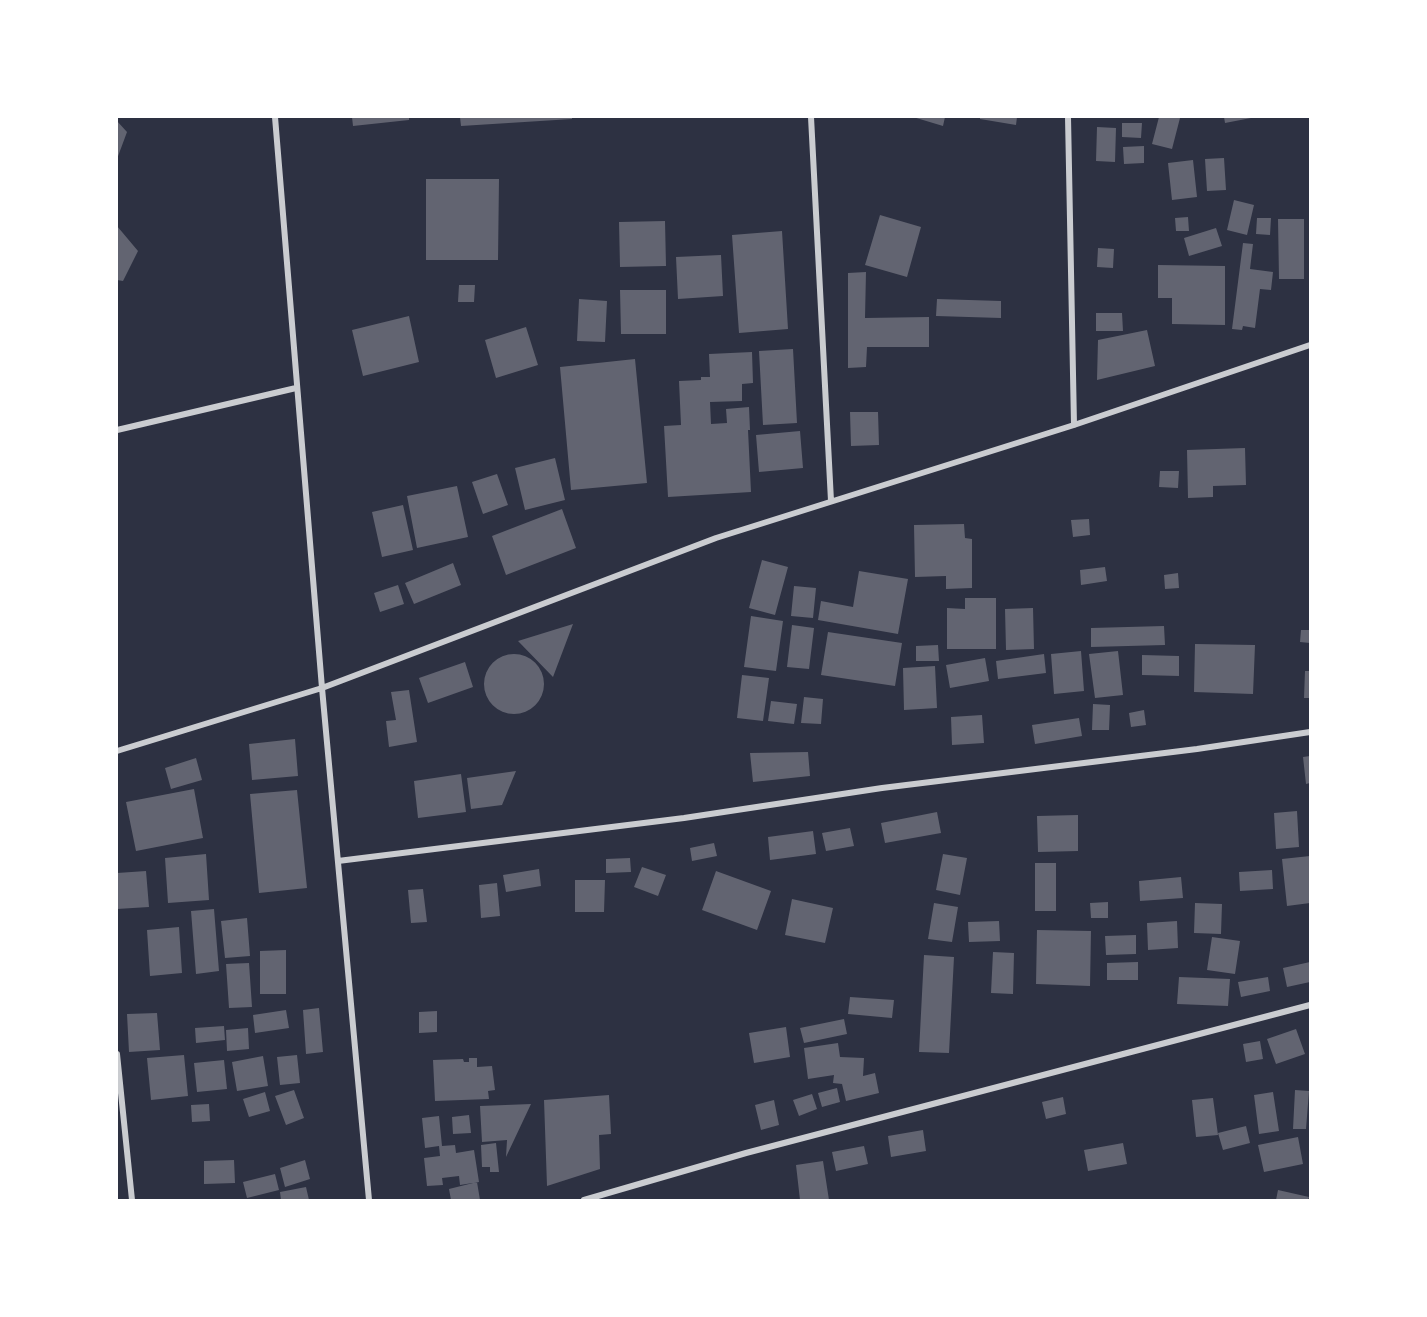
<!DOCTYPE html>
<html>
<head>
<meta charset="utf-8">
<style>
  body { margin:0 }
  #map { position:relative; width:1427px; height:1317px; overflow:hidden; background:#2d3142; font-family:Helvetica,sans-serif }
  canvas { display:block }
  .frame { position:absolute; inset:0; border:118px solid #fff; pointer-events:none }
</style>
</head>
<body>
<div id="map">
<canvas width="1427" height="1317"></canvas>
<div class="frame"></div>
</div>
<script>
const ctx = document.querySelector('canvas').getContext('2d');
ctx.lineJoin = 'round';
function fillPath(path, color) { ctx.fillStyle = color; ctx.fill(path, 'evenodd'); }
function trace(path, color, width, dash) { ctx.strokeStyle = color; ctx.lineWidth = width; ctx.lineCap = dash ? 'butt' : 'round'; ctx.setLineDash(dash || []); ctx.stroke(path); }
fillPath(new Path2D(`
  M 352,117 L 409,117 L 409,120 L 353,126 Z
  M 460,117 L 572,117 L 572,119 L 461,126 Z
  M 913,117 L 945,117 L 943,126 Z
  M 980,117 L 1017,117 L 1016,125 L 980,119 Z
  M 1159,117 L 1180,118 L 1172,149 L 1152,144 Z
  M 1224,117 L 1251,117 L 1251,118 L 1225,123 Z
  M 117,121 L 127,132 L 117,159 Z
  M 1122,123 L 1142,123 L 1141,138 L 1122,137 Z
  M 1097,127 L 1116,128 L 1115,162 L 1096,161 Z
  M 1144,146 L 1144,163 L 1124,164 L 1123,147 Z
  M 1224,158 L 1226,190 L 1207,191 L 1205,159 Z
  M 1193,160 L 1197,197 L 1172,200 L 1168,163 Z
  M 426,179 L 499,179 L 498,260 L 426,260 Z
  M 1234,200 L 1254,205 L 1247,235 L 1227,230 Z
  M 880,215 L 921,227 L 907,277 L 865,265 Z
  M 1188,217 L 1189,231 L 1176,231 L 1175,218 Z
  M 1257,218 L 1271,218 L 1270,235 L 1256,234 Z
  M 1278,219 L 1304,219 L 1304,279 L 1279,279 Z
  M 665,221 L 666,266 L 620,267 L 619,222 Z
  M 117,226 L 138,251 L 123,281 L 117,280 Z
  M 1216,228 L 1222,246 L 1189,256 L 1184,238 Z
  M 782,231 L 788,329 L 739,333 L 732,235 Z
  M 1243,243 L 1253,244 L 1250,269 L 1273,272 L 1271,290 L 1260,289 L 1255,328 L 1243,326 L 1242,330 L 1232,329 Z
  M 1098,248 L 1114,249 L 1113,268 L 1097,267 Z
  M 721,255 L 723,296 L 678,299 L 676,257 Z
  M 1158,265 L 1225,266 L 1225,325 L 1172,324 L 1172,298 L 1158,298 Z
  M 866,272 L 865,318 L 929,317 L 929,347 L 867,347 L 866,367 L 848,368 L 848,273 Z
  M 459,285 L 475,285 L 474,302 L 458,302 Z
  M 620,290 L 666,290 L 666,334 L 621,334 Z
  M 579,299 L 607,301 L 605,342 L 577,341 Z
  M 937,299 L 1001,301 L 1001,318 L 936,316 Z
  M 1096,313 L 1122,313 L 1123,331 L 1096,331 Z
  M 409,316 L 419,362 L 363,376 L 352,330 Z
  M 526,327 L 538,365 L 496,378 L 485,340 Z
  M 1147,330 L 1155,366 L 1097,380 L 1098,340 Z
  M 793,349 L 797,423 L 763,425 L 759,351 Z
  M 752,352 L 753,383 L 742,384 L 742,401 L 710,402 L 711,424 L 727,423 L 726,409 L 749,407 L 750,430 L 748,430 L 751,492 L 668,497 L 664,426 L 681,425 L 679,381 L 701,380 L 701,377 L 710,377 L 709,354 Z
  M 635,359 L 647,483 L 571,490 L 560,367 Z
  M 850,412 L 878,412 L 879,445 L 851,446 Z
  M 800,431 L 803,468 L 759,472 L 756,435 Z
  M 1245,448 L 1246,485 L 1213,486 L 1213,497 L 1188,498 L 1187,450 Z
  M 555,458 L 565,500 L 525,510 L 515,468 Z
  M 1160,471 L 1179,471 L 1178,488 L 1159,487 Z
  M 497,474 L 508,505 L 483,514 L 472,482 Z
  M 457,486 L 468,537 L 417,548 L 407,496 Z
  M 403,505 L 413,550 L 382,557 L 372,512 Z
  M 562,509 L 576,548 L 506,575 L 492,536 Z
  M 1089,519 L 1090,535 L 1073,537 L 1071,520 Z
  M 964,524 L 965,538 L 972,539 L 972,588 L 946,589 L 946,576 L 915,577 L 914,525 Z
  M 762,560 L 788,567 L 775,615 L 749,608 Z
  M 453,563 L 461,585 L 414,604 L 405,583 Z
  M 1105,567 L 1107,581 L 1081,585 L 1080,570 Z
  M 859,571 L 908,579 L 898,634 L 818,620 L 821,601 L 853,607 Z
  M 1178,573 L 1179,588 L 1165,589 L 1164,575 Z
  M 398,585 L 404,604 L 380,612 L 374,593 Z
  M 794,586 L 816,588 L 813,618 L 791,616 Z
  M 965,598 L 996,598 L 996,649 L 947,649 L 947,608 L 965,609 Z
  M 1033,608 L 1034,649 L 1006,650 L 1005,609 Z
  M 751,616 L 783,621 L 776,671 L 744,667 Z
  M 573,624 L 553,677 L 518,641 Z
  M 792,625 L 814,628 L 809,669 L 787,667 Z
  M 1164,626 L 1165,645 L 1091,647 L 1091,628 Z
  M 1301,630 L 1310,630 L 1310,643 L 1300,642 Z
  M 828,632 L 902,643 L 895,686 L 821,675 Z
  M 1195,644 L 1255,645 L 1253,694 L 1194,692 Z
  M 938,645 L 939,661 L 916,661 L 916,646 Z
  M 1081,651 L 1084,691 L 1054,694 L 1051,654 Z
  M 1118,651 L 1123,695 L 1095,698 L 1089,654 Z
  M484 684a30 30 0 1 1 60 0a30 30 0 1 1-60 0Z
  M 1044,654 L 1046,673 L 998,679 L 996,661 Z
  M 1142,655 L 1179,656 L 1179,676 L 1142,675 Z
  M 985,658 L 989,681 L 950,688 L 946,665 Z
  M 465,662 L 473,687 L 428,703 L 419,678 Z
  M 935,666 L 937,708 L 904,710 L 903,668 Z
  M 1305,671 L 1310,671 L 1310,698 L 1304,698 Z
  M 742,675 L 769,678 L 763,721 L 737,718 Z
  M 409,690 L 417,742 L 389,747 L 386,721 L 396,720 L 391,692 Z
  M 804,697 L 823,699 L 821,724 L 801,723 Z
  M 771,701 L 797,704 L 794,724 L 768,721 Z
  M 1093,704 L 1110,705 L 1109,730 L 1092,730 Z
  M 1144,710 L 1146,725 L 1131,727 L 1129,713 Z
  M 982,715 L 984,743 L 952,745 L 951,717 Z
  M 1079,718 L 1082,736 L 1035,744 L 1032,725 Z
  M 295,739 L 298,776 L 252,780 L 249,744 Z
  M 808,752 L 810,776 L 753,782 L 750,753 Z
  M 1310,756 L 1310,783 L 1306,784 L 1303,757 Z
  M 196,758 L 202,780 L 171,789 L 165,768 Z
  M 516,771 L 502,805 L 471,809 L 467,778 Z
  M 461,774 L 466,812 L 418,818 L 414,781 Z
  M 194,789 L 203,838 L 136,851 L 126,802 Z
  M 297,790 L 307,888 L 259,893 L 250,794 Z
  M 1297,811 L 1299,847 L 1276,849 L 1274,813 Z
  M 937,812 L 941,833 L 885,843 L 881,823 Z
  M 1078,815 L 1078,851 L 1038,852 L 1037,816 Z
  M 850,828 L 854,846 L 826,851 L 822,833 Z
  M 813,831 L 816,854 L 770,860 L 768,837 Z
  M 714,843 L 717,856 L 692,861 L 690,848 Z
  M 206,854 L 209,900 L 168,903 L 165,858 Z
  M 943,854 L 967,858 L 960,895 L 936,890 Z
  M 1310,856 L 1310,903 L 1287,906 L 1282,859 Z
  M 630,858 L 631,872 L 606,873 L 606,859 Z
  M 1035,863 L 1056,863 L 1056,911 L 1035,911 Z
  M 642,867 L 666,875 L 658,896 L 634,887 Z
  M 539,869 L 541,886 L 506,892 L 503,875 Z
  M 1272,870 L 1273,889 L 1240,891 L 1239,872 Z
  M 146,871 L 149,907 L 117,909 L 117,873 Z
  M 716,871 L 771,891 L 757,930 L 702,910 Z
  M 1181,877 L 1183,898 L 1140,901 L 1139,881 Z
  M 575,880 L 605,880 L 604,912 L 575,912 Z
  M 497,883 L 500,916 L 481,918 L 479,885 Z
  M 423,889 L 427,922 L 411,923 L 408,890 Z
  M 792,899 L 833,908 L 825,943 L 785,935 Z
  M 1108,902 L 1108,918 L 1091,918 L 1090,903 Z
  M 934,903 L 958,907 L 952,942 L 928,939 Z
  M 1195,903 L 1222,904 L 1221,934 L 1194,933 Z
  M 214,909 L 219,971 L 196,974 L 191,911 Z
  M 247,918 L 250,956 L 225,958 L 221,921 Z
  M 999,921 L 1000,941 L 969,942 L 968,922 Z
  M 1177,921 L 1178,948 L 1148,950 L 1147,923 Z
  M 179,927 L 182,973 L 150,976 L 147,930 Z
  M 1037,930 L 1091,931 L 1090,986 L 1036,984 Z
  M 1136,935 L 1136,954 L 1106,955 L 1105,936 Z
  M 1212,937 L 1240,941 L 1235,974 L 1207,970 Z
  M 286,950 L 286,994 L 260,994 L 260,951 Z
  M 993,952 L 1014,953 L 1013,994 L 991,993 Z
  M 924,955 L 954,957 L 949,1053 L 919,1052 Z
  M 1138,962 L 1138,980 L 1107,980 L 1107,963 Z
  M 1310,962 L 1310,982 L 1287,987 L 1283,968 Z
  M 249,963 L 252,1007 L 229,1008 L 226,964 Z
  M 1179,977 L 1230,979 L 1228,1006 L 1177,1004 Z
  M 1268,977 L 1270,991 L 1241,997 L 1238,982 Z
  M 850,997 L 894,1000 L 892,1018 L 848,1014 Z
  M 319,1008 L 323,1052 L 306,1054 L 303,1010 Z
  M 286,1010 L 289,1028 L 255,1033 L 253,1015 Z
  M 437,1011 L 437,1032 L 419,1033 L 419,1012 Z
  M 157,1013 L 160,1050 L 129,1052 L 127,1014 Z
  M 844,1019 L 847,1034 L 804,1043 L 800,1028 Z
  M 224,1026 L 225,1040 L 196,1043 L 195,1028 Z
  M 786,1027 L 790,1057 L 754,1063 L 749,1033 Z
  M 248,1028 L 249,1049 L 227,1051 L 226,1030 Z
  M 1296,1029 L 1305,1054 L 1276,1064 L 1267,1039 Z
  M 1260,1041 L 1263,1059 L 1246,1062 L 1243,1044 Z
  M 838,1043 L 840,1057 L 864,1058 L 863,1076 L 875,1073 L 879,1093 L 846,1101 L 842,1084 L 833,1083 L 834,1075 L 808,1079 L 804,1048 Z
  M 184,1055 L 188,1096 L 151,1100 L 147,1058 Z
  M 297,1055 L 300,1083 L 280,1085 L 277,1057 Z
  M 263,1056 L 268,1086 L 237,1091 L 232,1062 Z
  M 469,1058 L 477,1058 L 477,1067 L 492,1066 L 495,1090 L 488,1091 L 489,1099 L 435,1101 L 433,1060 L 463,1059 L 464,1062 L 469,1062 Z
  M 224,1060 L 227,1089 L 197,1092 L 194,1063 Z
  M 837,1088 L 840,1102 L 822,1107 L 818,1093 Z
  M 294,1090 L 304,1118 L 286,1125 L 275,1096 Z
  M 1295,1090 L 1309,1091 L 1306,1129 L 1293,1129 Z
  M 265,1092 L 270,1111 L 249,1117 L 243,1099 Z
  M 1273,1092 L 1279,1131 L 1259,1134 L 1254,1095 Z
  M 812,1094 L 817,1109 L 799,1116 L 793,1100 Z
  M 609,1095 L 611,1134 L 599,1135 L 600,1169 L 547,1186 L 544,1100 Z
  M 1063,1097 L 1066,1114 L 1046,1119 L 1042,1102 Z
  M 1213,1098 L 1218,1135 L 1196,1137 L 1192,1100 Z
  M 774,1100 L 779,1125 L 761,1130 L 755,1105 Z
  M 209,1104 L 210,1121 L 192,1122 L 191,1105 Z
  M 531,1104 L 506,1157 L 507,1140 L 482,1142 L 480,1106 Z
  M 469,1115 L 471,1133 L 453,1134 L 452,1117 Z
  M 439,1116 L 442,1146 L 455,1145 L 456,1153 L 474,1150 L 479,1182 L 460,1185 L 459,1176 L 442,1178 L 443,1185 L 427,1186 L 424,1158 L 440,1156 L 439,1146 L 425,1148 L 422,1118 Z
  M 1246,1126 L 1250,1143 L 1223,1150 L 1218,1133 Z
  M 923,1130 L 926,1151 L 891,1157 L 888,1136 Z
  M 1298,1137 L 1303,1164 L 1264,1172 L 1258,1145 Z
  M 496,1143 L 499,1172 L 490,1172 L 490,1167 L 482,1167 L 481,1145 Z
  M 1123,1143 L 1127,1164 L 1088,1171 L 1084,1150 Z
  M 864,1146 L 868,1164 L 836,1171 L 832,1152 Z
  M 234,1160 L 235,1183 L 204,1184 L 204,1161 Z
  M 305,1160 L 310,1179 L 285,1187 L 280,1168 Z
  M 823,1161 L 829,1200 L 800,1200 L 796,1165 Z
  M 275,1174 L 279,1190 L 247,1198 L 243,1182 Z
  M 477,1182 L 480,1200 L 451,1200 L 449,1189 Z
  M 306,1187 L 309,1200 L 281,1200 L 280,1192 Z
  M 1278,1190 L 1309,1197 L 1308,1200 L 1276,1200 Z`), '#626471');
trace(new Path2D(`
  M 275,117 L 322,688 L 369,1200
  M 811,117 L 831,501
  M 1068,117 L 1074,425
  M 117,430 L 296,388
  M 117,751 L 322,688 L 716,538 L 1074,425 L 1310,345
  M 338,861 L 684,818 L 882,788 L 1197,749 L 1310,732
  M 117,1054 L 132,1200
  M 584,1200 L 746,1153 L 1310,1005`), '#caccd0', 6);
</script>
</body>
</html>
